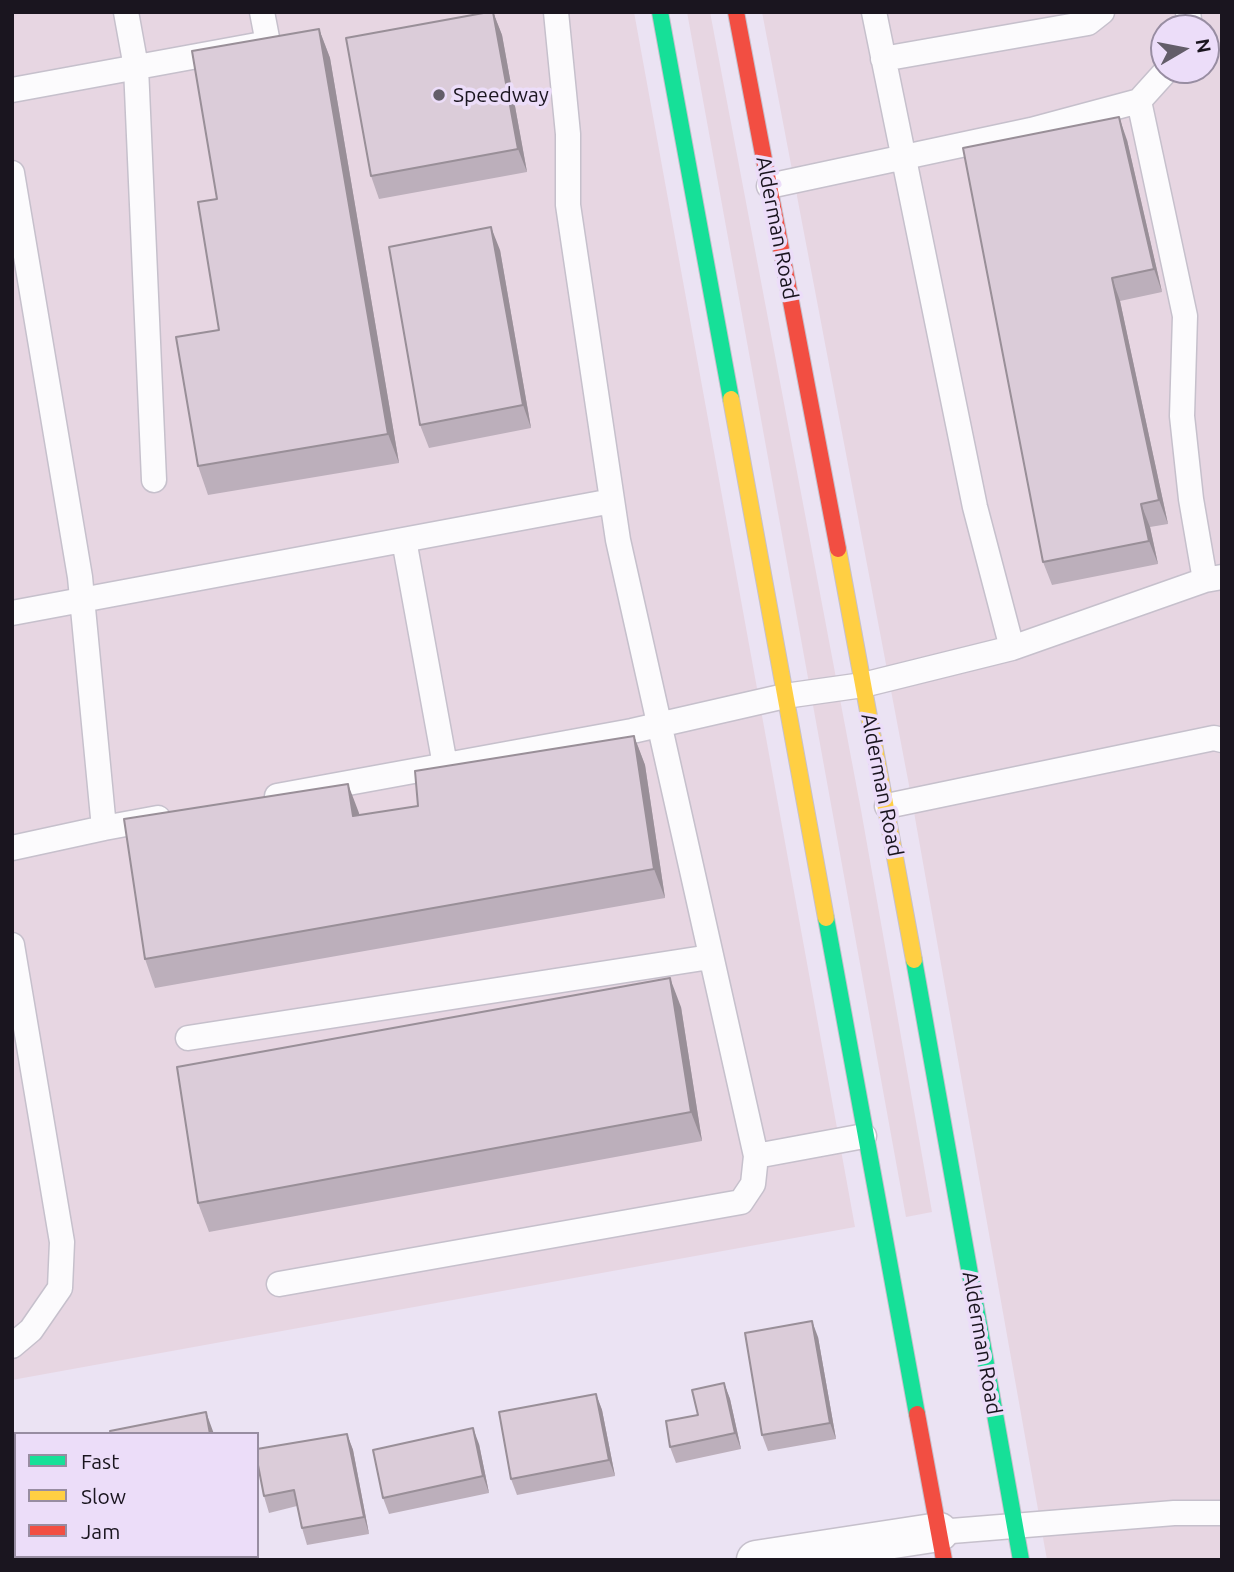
<!DOCTYPE html>
<html>
<head>
<meta charset="utf-8">
<style>
  body { margin:0 }
  #map { position:relative; width:1234px; height:1572px; overflow:hidden; background:#ebe3f3; font-family:Ubuntu,sans-serif }
  canvas { display:block }
  .frame { position:absolute; inset:0; border:14px solid #1a151f; pointer-events:none }
  .legend { position:absolute; left:14px; top:1432px; width:245px; height:126px; box-sizing:border-box; background:#ecddf9; border:2px solid #988da2; margin:0; padding:9px 12px; list-style:none; font-size:21px; color:#1a151f }
  .legend li { display:flex; align-items:center; gap:14px; height:35px }
  .legend b { width:35px; border:2px solid #988da2 }
  .north { position:absolute; left:1150px; top:14px; width:70px; height:70px; box-sizing:border-box; background:#ecddf9; border:2px solid #988da2; border-radius:50%; rotate:80deg; font-size:19px; font-weight:700; line-height:28px; text-align:center; color:#1a151f }
  .north::after { content:''; display:block; margin:auto; width:24px; height:32px; background:#635d69; clip-path:polygon(50% 0,100% 100%,50% 72%,0 100%) }
</style>
</head>
<body>
<div id="map">
<canvas width="1234" height="1572"></canvas>
<div class="frame"></div>
<ul class="legend">
<li><b style="height:9px;background:#16e098"></b>Fast</li>
<li><b style="height:9px;background:#ffcf43"></b>Slow</li>
<li><b style="height:9px;background:#f24e42"></b>Jam</li>
</ul>
<div class="north">N</div>
</div>
<script>
const ctx = document.querySelector('canvas').getContext('2d');
ctx.lineJoin = 'round';
function fillPath(path, color) { ctx.fillStyle = color; ctx.fill(path, 'evenodd'); }
function trace(path, color, width, dash) { ctx.strokeStyle = color; ctx.lineWidth = width; ctx.lineCap = dash ? 'butt' : 'round'; ctx.setLineDash(dash || []); ctx.stroke(path); }
function write(font, color, halo, rows, align = 'center') {
  ctx.font = font + ' Ubuntu,sans-serif'; ctx.lineWidth = 7; ctx.setLineDash([]); ctx.textBaseline = 'middle'; ctx.strokeStyle = halo; ctx.fillStyle = color; for (const [text, x, y, turn = 0] of rows) {
    ctx.save(); ctx.translate(x, y); ctx.rotate((+turn || 0) * Math.PI / 180); ctx.textAlign = isNaN(turn) ? turn : align; if (halo) ctx.strokeText(text, 0, 0); ctx.fillText(text, 0, 0); ctx.restore();
  }
}
fillPath(new Path2D(`
  M 12,12 L 634,12 L 855,1227 L 12,1380 Z
  M 687,12 L 710,12 L 861,810 L 932,1212 L 906,1217 Z
  M 762,12 L 1222,12 L 1222,1560 L 1047,1560 L 912,801 ZM 1164,28 L 1206,28 L 1206,70 L 1164,70 Z`), '#e7d6e2');
const lane = new Path2D(`
  M 126,12 L 136,67 L 154,480
  M 874,12 L 975,507 L 1012,648
  M 1188,12 L 1190,28
  M 883,59 L 1088,23 L 1102,12
  M 12,90 L 268,43 L 262,12
  M 1139,101 L 1185,316 L 1182,416 L 1191,499 L 1205,580
  M 12,173 L 80,577 L 104,828 L 158,818
  M 769,186 L 1031,130 L 1139,101 L 1167,70
  M 404,540 L 445,765
  M 12,613 L 612,501
  M 277,796 L 632,731 L 785,696 L 863,685 L 1012,648 L 1205,580 L 1222,577
  M 887,806 L 1214,738 L 1222,740
  M 12,848 L 104,828
  M 12,945 L 62,1242 L 60,1288 L 31,1330 L 12,1346
  M 188,1038 L 710,957
  M 756,1156 L 864,1136
  M 279,1284 L 741,1202 L 753,1184 L 756,1156 L 618,540 L 568,205 L 568,134 L 556,12
  M 939,1532 L 1174,1513 L 1222,1513`);
const street = new Path2D(`
  M 756,1560 L 939,1532`);
const fast = new Path2D(`
  M 660,12 L 731,399
  M 826,918 L 917,1414
  M 914,960 L 1021,1560`);
const slow = new Path2D(`
  M 731,399 L 826,918
  M 838,549 L 914,960`);
const jam = new Path2D(`
  M 736,12 L 838,549
  M 917,1414 L 944,1560`);
trace(lane, '#c6c0cc', 27);
trace(street, '#c6c0cc', 41);
trace(fast, '#c6c0cc', 18);
trace(slow, '#c6c0cc', 18);
trace(jam, '#c6c0cc', 18);
trace(lane, '#fcfbfd', 24);
trace(street, '#fcfbfd', 38);
trace(fast, '#16e098', 16);
trace(slow, '#ffcf43', 16);
trace(jam, '#f24e42', 16);
fillPath(new Path2D(`
  M 493,12 L 502,35 L 527,172 L 379,199 L 371,176 Z
  M 319,29 L 330,58 L 399,463 L 208,495 L 198,466 L 219,330 Z
  M 1127,140 L 1162,292 L 1120,301 L 1168,524 L 1150,527 L 1158,564 L 1052,585 L 1043,562 Z
  M 500,250 L 531,428 L 429,448 L 420,425 Z
  M 634,736 L 645,765 L 665,898 L 155,988 L 145,959 L 359,813 L 359,815 L 418,806 Z
  M 681,1007 L 702,1141 L 209,1232 L 198,1203 Z
  M 818,1337 L 836,1439 L 768,1451 L 762,1435 Z
  M 724,1383 L 730,1399 L 741,1449 L 676,1463 L 670,1447 Z
  M 596,1394 L 602,1410 L 615,1476 L 517,1495 L 511,1479 Z
  M 347,1434 L 353,1450 L 369,1534 L 307,1545 L 302,1528 L 297,1506 L 269,1513 L 264,1496 Z
  M 479,1444 L 489,1493 L 389,1514 L 383,1498 Z
  M 16,1556 L 109,1556 L 109,1560 L 12,1560 Z`), '#bcafbb');
fillPath(new Path2D(`
  M 493,12 L 502,35 L 527,172 L 518,149 Z
  M 319,29 L 330,58 L 399,463 L 388,434 Z
  M 1119,117 L 1127,140 L 1162,292 L 1154,269 Z
  M 491,227 L 500,250 L 531,428 L 523,405 Z
  M 1112,278 L 1120,301 L 1168,524 L 1159,500 Z
  M 1141,504 L 1150,527 L 1158,564 L 1149,541 Z
  M 634,736 L 645,765 L 665,898 L 654,869 Z
  M 348,784 L 359,813 L 364,845 L 353,816 Z
  M 670,978 L 681,1007 L 702,1141 L 691,1112 Z
  M 812,1321 L 818,1337 L 836,1439 L 830,1423 Z
  M 724,1383 L 730,1399 L 741,1449 L 735,1433 Z
  M 596,1394 L 602,1410 L 615,1476 L 609,1460 Z
  M 206,1412 L 214,1434 L 210,1434 Z
  M 473,1428 L 479,1444 L 489,1493 L 483,1476 Z
  M 347,1434 L 353,1450 L 369,1534 L 364,1517 Z`), '#998f98');
const building = new Path2D(`
  M 489,12 L 493,12 L 518,149 L 371,176 L 346,38 Z
  M 319,29 L 388,434 L 198,466 L 176,337 L 219,330 L 198,202 L 217,199 L 192,51 Z
  M 1119,117 L 1154,269 L 1112,278 L 1159,500 L 1141,504 L 1149,541 L 1043,562 L 963,148 Z
  M 491,227 L 523,405 L 420,425 L 389,247 Z
  M 634,736 L 654,869 L 145,959 L 124,819 L 348,784 L 353,816 L 418,806 L 415,771 Z
  M 670,978 L 691,1112 L 198,1203 L 177,1067 Z
  M 812,1321 L 830,1423 L 762,1435 L 745,1333 Z
  M 724,1383 L 735,1433 L 670,1447 L 666,1421 L 698,1415 L 692,1390 Z
  M 596,1394 L 609,1460 L 511,1479 L 499,1412 Z
  M 206,1412 L 210,1434 L 111,1434 L 110,1431 Z
  M 473,1428 L 483,1476 L 383,1498 L 373,1450 Z
  M 347,1434 L 364,1517 L 302,1528 L 294,1490 L 264,1496 L 257,1460 L 257,1449 Z
  M 12,1508 L 16,1508 L 16,1556 L 83,1556 L 63,1560 L 12,1560 Z`);
fillPath(building, '#dbccd9');
trace(building, '#998f98', 2);
for (const [x, y, r, color] of [
  [439,95,7,"#635d69"]
]) { const dot = new Path2D(); dot.arc(x, y, r, 0, 2 * Math.PI); ctx.fillStyle = color; ctx.fill(dot); trace(dot, '#ecddf9', 2.5); }
write('21px', '#1a151f', '#ecddf9', [
  ["Speedway",453,95]
], 'left');
write('21px', '#1a151f', '#ecddf9', [
  ["Alderman Road",777,228,79],
  ["Alderman Road",882,785,79],
  ["Alderman Road",982,1343,80]
]);
</script>
</body>
</html>
